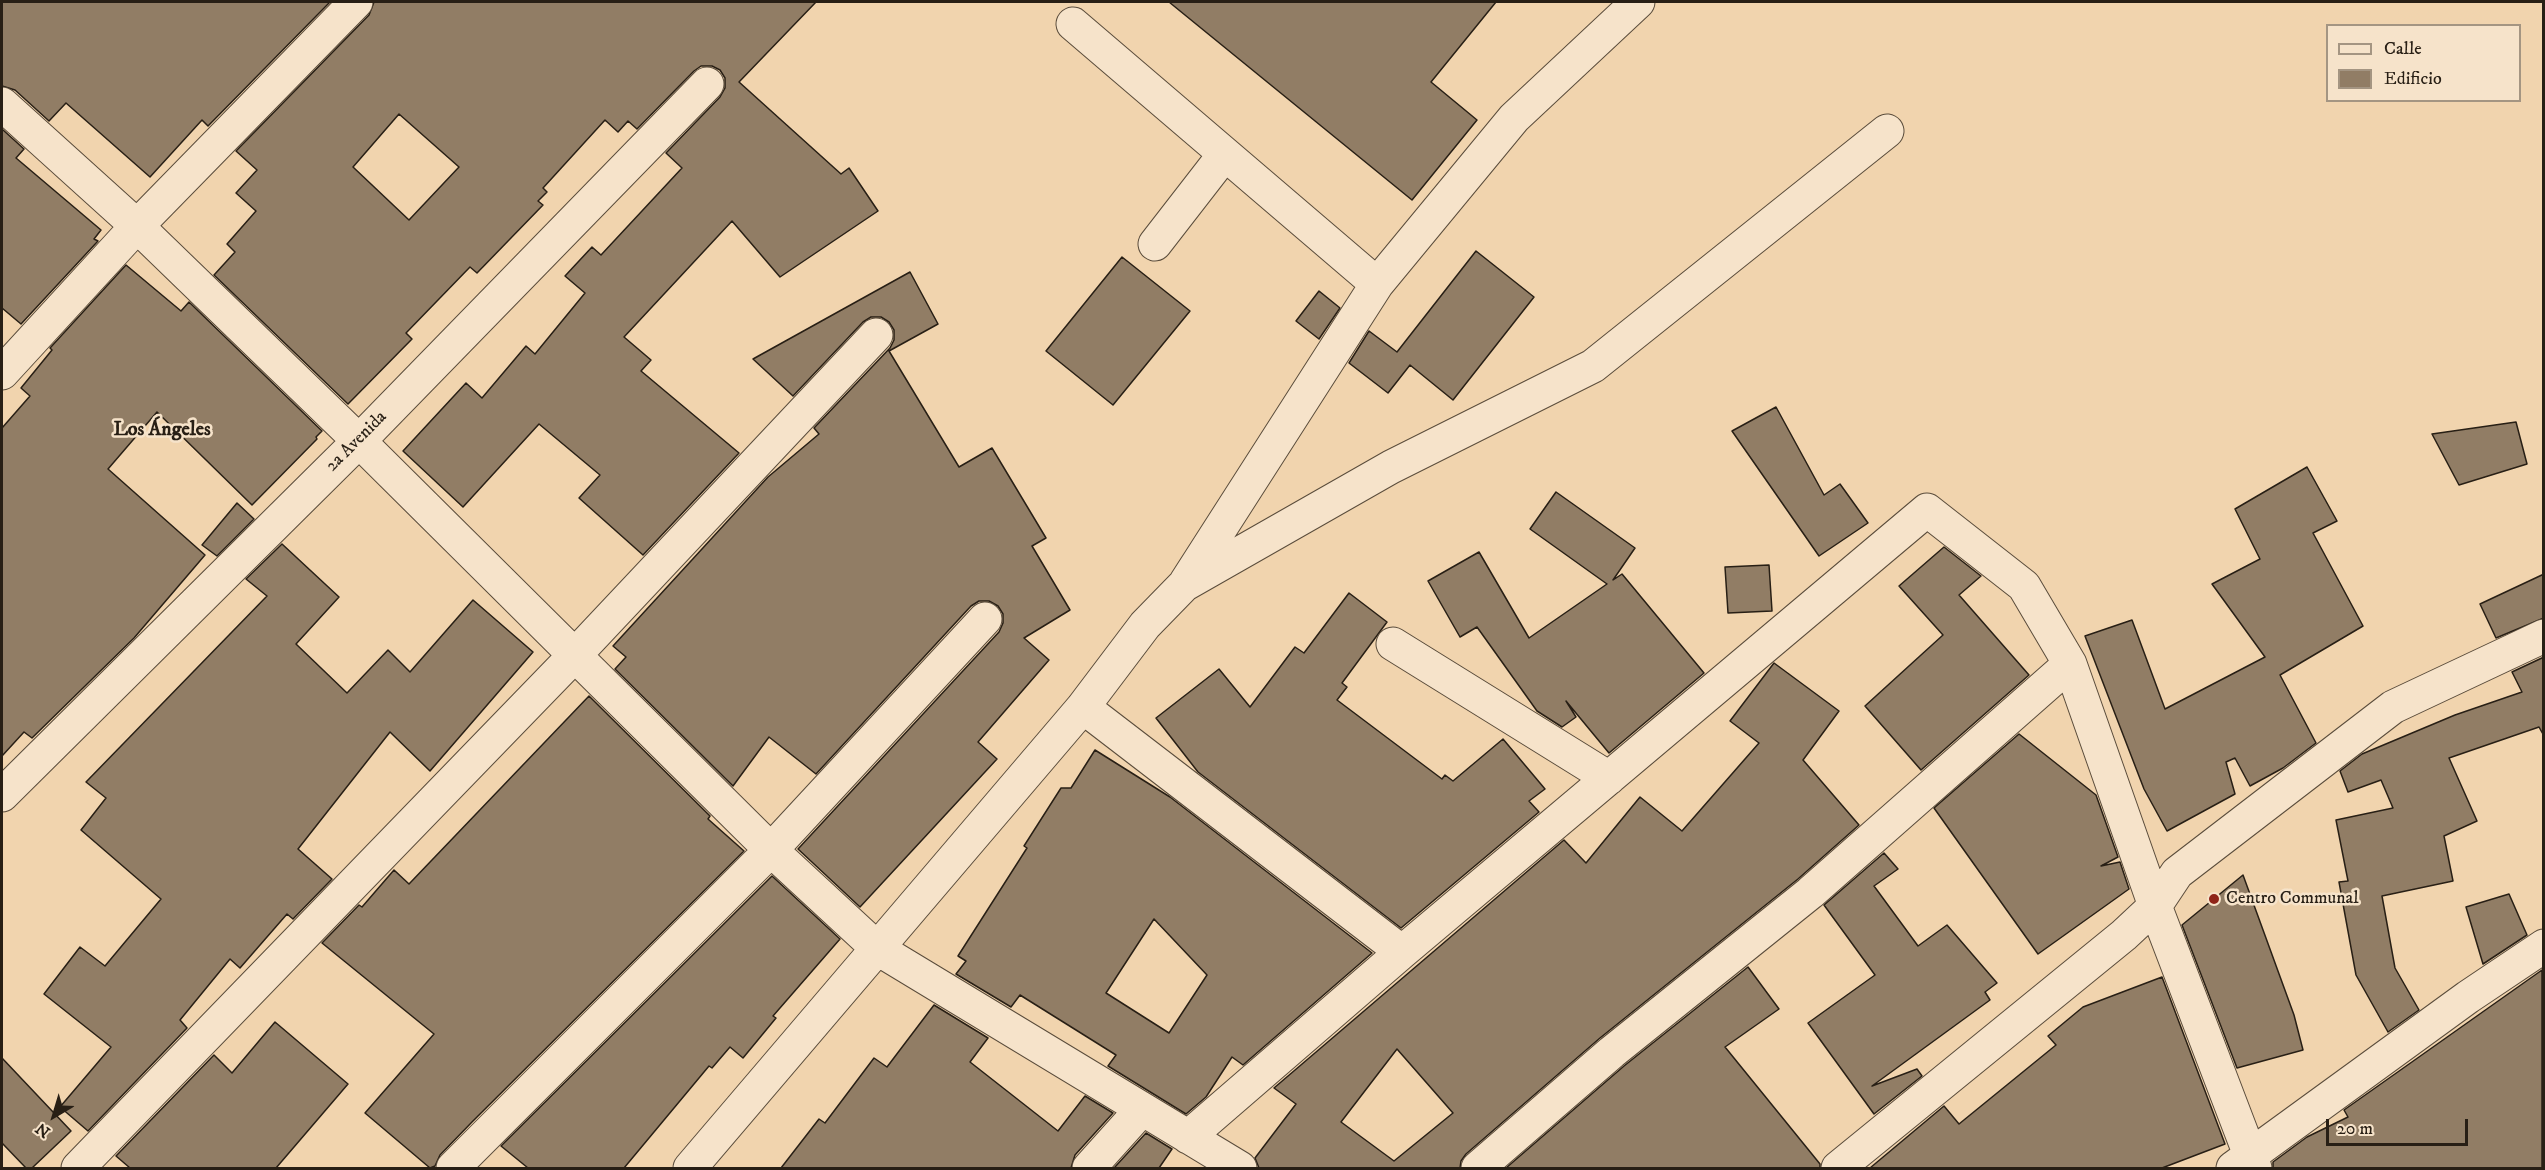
<!DOCTYPE html>
<html>
<head>
<meta charset="utf-8">
<style>
  body { margin:0 }
  #map { position:relative; width:2545px; height:1170px; overflow:hidden; background:#f1d4ae; font-family:"IM FELL DW Pica",serif }
  canvas { display:block }
  .frame { position:absolute; inset:0; border:3px solid #281f15; pointer-events:none }
  .legend { position:absolute; left:2326px; top:24px; width:195px; height:78px; box-sizing:border-box; background:#f6e3ca; border:2px solid #a49582; margin:0; padding:8px 10px; list-style:none; font-size:18px; color:#281f15 }
  .legend li { display:flex; align-items:center; gap:12px; height:30px }
  .legend b { width:30px; border:2px solid #a49582 }
  .north { position:absolute; left:24px; top:1086px; width:60px; height:60px; -webkit-text-stroke:4px #f6e3ca; paint-order:stroke; rotate:218deg; font-size:16px; font-weight:700; line-height:24px; text-align:center; color:#281f15 }
  .north::after { content:''; display:block; margin:auto; width:21px; height:27px; background:#281f15; clip-path:polygon(50% 0,100% 100%,50% 72%,0 100%) }
  .scale { position:absolute; left:2326px; top:1119px; width:142px; height:27px; box-sizing:border-box; border:3px solid #281f15; border-top:0; padding-left:8px; font-size:18px; line-height:21px; white-space:nowrap; color:#281f15; -webkit-text-stroke:4px #f6e3ca; paint-order:stroke }
</style>
</head>
<body>
<div id="map">
<canvas width="2545" height="1170"></canvas>
<div class="frame"></div>
<ul class="legend">
<li><b style="height:8px;background:#f6e3ca"></b>Calle</li>
<li><b style="height:16px;background:#917d65"></b>Edificio</li>
</ul>
<div class="north">N</div>
<div class="scale">20 m</div>
</div>
<script>
const ctx = document.querySelector('canvas').getContext('2d');
ctx.lineJoin = 'round';
function fillPath(path, color) { ctx.fillStyle = color; ctx.fill(path, 'evenodd'); }
function trace(path, color, width, dash) { ctx.strokeStyle = color; ctx.lineWidth = width; ctx.lineCap = dash ? 'butt' : 'round'; ctx.setLineDash(dash || []); ctx.stroke(path); }
function write(font, color, halo, rows, align = 'center') {
  ctx.font = font + ' "IM FELL DW Pica",serif'; ctx.lineWidth = 5; ctx.setLineDash([]); ctx.textBaseline = 'middle'; ctx.strokeStyle = halo; ctx.fillStyle = color; for (const [text, x, y, turn = 0] of rows) {
    ctx.save(); ctx.translate(x, y); ctx.rotate((+turn || 0) * Math.PI / 180); ctx.textAlign = isNaN(turn) ? turn : align; if (halo) ctx.strokeText(text, 0, 0); ctx.fillText(text, 0, 0); ctx.restore();
  }
}
const building = new Path2D(`
  M 2,2 L 330,2 L 208,126 L 202,120 L 150,177 L 66,103 L 49,121 L 15,90 L 2,86 Z
  M 374,2 L 816,2 L 739,82 L 841,174 L 849,168 L 878,211 L 780,277 L 732,221 L 624,337 L 651,360 L 641,371 L 739,453 L 643,555 L 579,498 L 600,475 L 539,424 L 463,507 L 403,451 L 466,383 L 482,398 L 526,346 L 535,354 L 585,293 L 565,276 L 592,247 L 601,255 L 682,168 L 666,153 L 720,97 L 725,88 L 725,78 L 720,70 L 712,66 L 701,66 L 694,71 L 637,129 L 628,121 L 618,132 L 605,120 L 543,188 L 547,192 L 538,201 L 543,205 L 477,273 L 470,267 L 406,333 L 412,339 L 348,404 L 214,275 L 235,252 L 227,244 L 256,211 L 236,193 L 257,170 L 236,151 L 369,15 ZM 399,114 L 459,167 L 409,220 L 353,167 Z
  M 1169,2 L 1496,2 L 1431,82 L 1477,120 L 1412,200 Z
  M 2,129 L 24,149 L 16,158 L 101,230 L 94,239 L 98,241 L 21,324 L 2,308 Z
  M 1476,251 L 1534,297 L 1453,400 L 1410,365 L 1388,393 L 1349,363 L 1369,331 L 1397,352 Z
  M 1122,257 L 1190,311 L 1113,405 L 1046,351 Z
  M 126,265 L 181,311 L 189,302 L 322,431 L 316,437 L 317,439 L 252,505 L 157,412 L 108,469 L 205,555 L 134,638 L 32,738 L 24,732 L 2,756 L 2,428 L 30,396 L 21,388 L 52,350 L 50,348 Z
  M 910,272 L 938,324 L 889,351 L 959,467 L 992,448 L 1046,538 L 1032,546 L 1070,610 L 1024,638 L 1049,660 L 978,742 L 997,759 L 860,907 L 798,849 L 999,632 L 1003,623 L 1003,614 L 998,606 L 989,601 L 979,601 L 971,606 L 816,774 L 769,737 L 733,786 L 615,669 L 626,657 L 613,646 L 768,477 L 819,434 L 814,428 L 890,348 L 894,340 L 894,330 L 889,322 L 881,317 L 871,317 L 863,322 L 793,396 L 753,359 Z
  M 1319,291 L 1340,308 L 1319,339 L 1296,321 Z
  M 1776,407 L 1824,495 L 1840,484 L 1868,523 L 1819,556 L 1732,431 Z
  M 2516,422 L 2527,464 L 2459,485 L 2432,434 Z
  M 2307,467 L 2337,521 L 2313,533 L 2363,626 L 2280,675 L 2316,743 L 2283,768 L 2250,786 L 2235,758 L 2226,762 L 2235,794 L 2167,831 L 2144,789 L 2085,636 L 2132,620 L 2165,709 L 2265,657 L 2212,584 L 2260,559 L 2235,509 Z
  M 1556,492 L 1635,548 L 1613,580 L 1622,574 L 1704,673 L 1609,753 L 1566,701 L 1576,717 L 1562,727 L 1537,711 L 1477,627 L 1460,637 L 1428,581 L 1479,552 L 1529,638 L 1607,584 L 1530,529 Z
  M 237,503 L 254,519 L 217,556 L 202,545 Z
  M 282,544 L 339,597 L 296,644 L 347,693 L 388,650 L 410,672 L 473,600 L 533,652 L 430,771 L 390,732 L 298,849 L 332,879 L 293,919 L 287,914 L 240,968 L 230,959 L 180,1020 L 187,1028 L 88,1131 L 60,1107 L 111,1047 L 44,994 L 80,947 L 105,966 L 161,899 L 81,830 L 106,798 L 86,782 L 267,596 L 246,579 Z
  M 1944,547 L 1981,576 L 1959,595 L 2029,675 L 1921,770 L 1865,706 L 1943,635 L 1899,586 Z
  M 1769,565 L 1772,611 L 1728,613 L 1725,567 Z
  M 2544,574 L 2544,618 L 2496,638 L 2480,604 Z
  M 1349,593 L 1387,622 L 1342,683 L 1347,687 L 1337,700 L 1442,779 L 1445,775 L 1453,781 L 1503,739 L 1545,789 L 1529,801 L 1539,812 L 1401,928 L 1198,772 L 1156,718 L 1219,669 L 1250,707 L 1295,647 L 1304,653 Z
  M 2544,657 L 2544,736 L 2539,727 L 2449,758 L 2477,821 L 2444,836 L 2453,881 L 2382,896 L 2395,968 L 2419,1010 L 2388,1032 L 2356,975 L 2339,882 L 2348,881 L 2336,820 L 2393,808 L 2381,780 L 2348,792 L 2340,771 L 2362,754 L 2455,715 L 2522,692 L 2512,672 Z
  M 1774,663 L 1839,711 L 1803,760 L 1859,825 L 1798,879 L 1600,1038 L 1466,1154 L 1461,1161 L 1460,1168 L 1259,1168 L 1255,1158 L 1296,1104 L 1274,1088 L 1564,840 L 1586,863 L 1640,797 L 1682,831 L 1759,743 L 1730,721 ZM 1397,1049 L 1453,1113 L 1394,1161 L 1341,1122 Z
  M 589,696 L 710,816 L 708,819 L 744,851 L 472,1122 L 440,1155 L 435,1166 L 430,1168 L 365,1113 L 434,1034 L 322,943 L 359,905 L 362,907 L 394,870 L 409,884 Z
  M 2019,734 L 2096,795 L 2118,857 L 2101,866 L 2120,862 L 2129,889 L 2038,954 L 1934,808 Z
  M 1095,750 L 1170,797 L 1372,953 L 1243,1065 L 1232,1057 L 1206,1097 L 1186,1114 L 1108,1066 L 1116,1055 L 1020,995 L 1011,1007 L 956,974 L 966,961 L 958,956 L 1027,848 L 1024,846 L 1061,788 L 1071,788 ZM 1154,919 L 1207,975 L 1169,1033 L 1106,993 Z
  M 1884,853 L 1898,869 L 1874,886 L 1918,946 L 1947,925 L 1997,983 L 1985,992 L 1990,1000 L 1872,1086 L 1917,1069 L 1922,1076 L 1874,1114 L 1808,1023 L 1875,975 L 1824,905 Z
  M 2243,875 L 2294,1015 L 2303,1050 L 2237,1068 L 2182,925 Z
  M 772,876 L 840,939 L 773,1016 L 776,1018 L 743,1058 L 730,1047 L 712,1068 L 709,1066 L 624,1168 L 528,1168 L 501,1146 Z
  M 2509,894 L 2527,935 L 2483,964 L 2466,907 Z
  M 1748,967 L 1779,1009 L 1725,1047 L 1820,1164 L 1820,1168 L 1506,1168 L 1624,1066 Z
  M 2542,970 L 2542,1168 L 2273,1168 L 2273,1162 L 2307,1137 L 2348,1117 L 2344,1110 Z
  M 2162,977 L 2225,1144 L 2162,1168 L 1870,1168 L 1944,1106 L 1959,1124 L 2056,1045 L 2048,1036 L 2083,1007 Z
  M 934,1005 L 988,1038 L 970,1062 L 1058,1131 L 1085,1096 L 1113,1113 L 1075,1155 L 1071,1168 L 781,1168 L 819,1119 L 825,1123 L 874,1058 L 887,1067 Z
  M 275,1022 L 348,1084 L 276,1168 L 130,1168 L 116,1156 L 214,1055 L 232,1073 Z
  M 2,1058 L 71,1131 L 32,1168 L 26,1168 L 2,1143 Z
  M 1146,1133 L 1172,1149 L 1159,1168 L 1114,1168 Z`);
fillPath(building, '#917d65');
trace(building, '#281f15', 1.5);
const street = new Path2D(`
  M 1073,24 L 1377,284
  M 2,104 L 137,226 L 359,441 L 771,850 L 878,949 L 1240,1168
  M 1155,244 L 1224,155
  M 2,373 L 137,226 L 356,2
  M 1186,582 L 1377,284 L 1514,118 L 1638,2
  M 1393,644 L 1609,778
  M 1083,707 L 1402,952
  M 2,795 L 359,441 L 707,84
  M 1188,1137 L 1402,952 L 1927,510 L 2024,586 L 2070,664 L 2155,906 L 2255,1168
  M 78,1168 L 575,655 L 876,335
  M 453,1168 L 771,850 L 985,619
  M 690,1168 L 1083,707 L 1145,625 L 1184,585 L 1391,467 L 1593,366 L 1887,131
  M 1089,1168 L 1142,1109
  M 1478,1168 L 1612,1052 L 1810,893 L 2070,664
  M 1838,1168 L 2124,935 L 2155,906 L 2177,873 L 2393,707 L 2544,636
  M 2233,1168 L 2468,997 L 2544,946`);
trace(street, '#5a4c3b', 35);
trace(street, '#f6e3ca', 33);
for (const [x, y, r, color] of [
  [2214,899,6,"#8f2418"]
]) { const dot = new Path2D(); dot.arc(x, y, r, 0, 2 * Math.PI); ctx.fillStyle = color; ctx.fill(dot); trace(dot, '#f6e3ca', 2); }
write('18px', '#281f15', '#f6e3ca', [
  ["2a Avenida",357,442,-45]
]);
write('18px', '#281f15', '#f6e3ca', [
  ["Centro Communal",2226,899]
], 'left');
write('bold 20px', '#281f15', '#f6e3ca', [
  ["Los Ángeles",162,431]
]);
</script>
</body>
</html>
